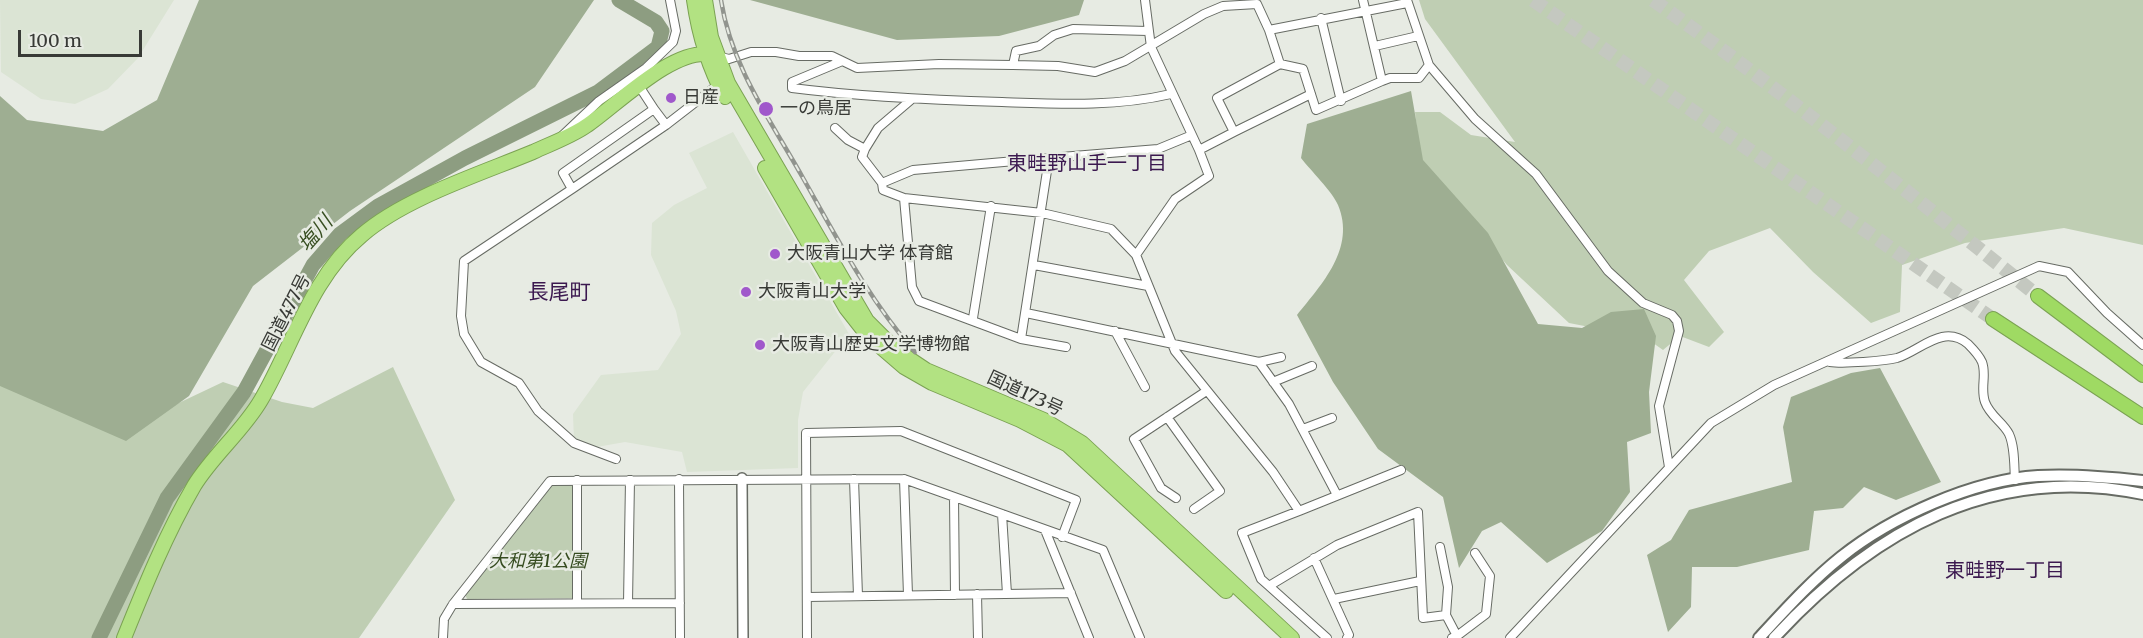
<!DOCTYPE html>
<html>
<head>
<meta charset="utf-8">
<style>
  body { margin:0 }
  #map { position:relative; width:2143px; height:638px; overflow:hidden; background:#e7ebe3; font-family:Merriweather,serif }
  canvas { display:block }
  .scale { position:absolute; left:18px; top:30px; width:124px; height:27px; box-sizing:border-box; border:3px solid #383a36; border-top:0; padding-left:8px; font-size:18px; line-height:21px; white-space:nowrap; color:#383a36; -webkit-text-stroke:4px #e7ebe3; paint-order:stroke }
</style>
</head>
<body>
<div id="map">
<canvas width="2143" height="638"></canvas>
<div class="scale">100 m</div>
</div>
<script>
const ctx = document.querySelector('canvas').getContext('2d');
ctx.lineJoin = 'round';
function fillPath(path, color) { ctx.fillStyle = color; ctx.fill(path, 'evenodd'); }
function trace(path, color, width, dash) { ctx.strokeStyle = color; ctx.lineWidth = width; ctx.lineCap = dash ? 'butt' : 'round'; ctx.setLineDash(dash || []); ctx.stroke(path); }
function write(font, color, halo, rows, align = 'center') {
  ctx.font = font + ' Merriweather,"Noto Sans JP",serif'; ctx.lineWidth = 5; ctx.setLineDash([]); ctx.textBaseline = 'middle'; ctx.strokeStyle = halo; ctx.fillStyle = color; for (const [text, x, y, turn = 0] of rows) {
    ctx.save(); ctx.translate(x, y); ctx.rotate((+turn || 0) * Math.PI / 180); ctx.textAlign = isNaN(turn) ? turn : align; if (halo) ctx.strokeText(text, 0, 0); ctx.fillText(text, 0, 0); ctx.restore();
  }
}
fillPath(new Path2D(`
  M 0,0 L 174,0 L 138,58 L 108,89 L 75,104 L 41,99 L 1,72 Z
  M 733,132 L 849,334 L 803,392 L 798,420 L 798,468 L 687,472 L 682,452 L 625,442 L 591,448 L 574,441 L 573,414 L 601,375 L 658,370 L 681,334 L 676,311 L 651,255 L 652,223 L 674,205 L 707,188 L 689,153 Z`), '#dbe4d4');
fillPath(new Path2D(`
  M 1419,0 L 2143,0 L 2143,245 L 2064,228 L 1965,243 L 1902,265 L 1900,312 L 1871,323 L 1813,272 L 1770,228 L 1709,251 L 1684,280 L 1724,332 L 1709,347 L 1680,336 L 1663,350 L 1646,338 L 1569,323 L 1507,265 L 1421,163 L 1415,112 L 1440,112 L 1471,135 L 1515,142 L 1425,19 Z
  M 393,367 L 455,500 L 359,638 L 0,638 L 0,384 L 147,418 L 223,382 L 282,402 L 313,408 Z
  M 552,483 L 575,483 L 576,598 L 467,599 L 465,594 Z`), '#bfceb3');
fillPath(new Path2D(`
  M 199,0 L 594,0 L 535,87 L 350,211 L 253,286 L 189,396 L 126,441 L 0,386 L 0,96 L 27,120 L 103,131 L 157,100 Z
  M 750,0 L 1084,0 L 1079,15 L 999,36 L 897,40 Z
  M 1411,91 L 1423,160 L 1488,233 L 1538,324 L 1582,328 L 1611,312 L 1644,309 L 1656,336 L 1649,392 L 1651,433 L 1627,442 L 1630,492 L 1602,531 L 1547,563 L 1501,522 L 1482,531 L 1459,568 L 1443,497 L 1378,449 L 1333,382 L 1297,315 C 1322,284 1356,248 1338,205 C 1332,191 1311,171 1301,158 L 1307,124 Z
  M 1880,368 L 1941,482 L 1896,500 L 1864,487 L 1843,508 L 1814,511 L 1809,550 L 1737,567 L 1692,567 L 1691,607 L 1668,632 L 1647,555 L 1671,540 L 1689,510 L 1792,482 L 1783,427 L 1791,397 L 1851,373 Z`), '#9eae92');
trace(new Path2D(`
  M 99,638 L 167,498 L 244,392 L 313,265 L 340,234 L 378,206 L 465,158 L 598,92 L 658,47 L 662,31 L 656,22 L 619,0`), '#8d9d81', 15);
trace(new Path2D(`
  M 1533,0 L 1993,319
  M 1653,0 C 1786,94 1912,195 2038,296`), '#c4c8c0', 14, [14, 7]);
const minor = new Path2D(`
  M 1145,0 L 1151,47 L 1199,150 L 1234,132
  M 1321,18 L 1341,101
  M 1269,30 L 1407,3
  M 1375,46 L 1418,36
  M 717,56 L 729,59 L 751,52 L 776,52 L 799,56 L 832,56 L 857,68 L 939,64 L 1013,65 L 1058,66 L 1095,72 L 1125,61 L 1204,14 L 1223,6 L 1257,4 L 1269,30 L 1280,64 L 1303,69 L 1316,110 L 1382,81 L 1363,0
  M 840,62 L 792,82 L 792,88 C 862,97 932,100 1002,102 C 1060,104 1115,107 1171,94
  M 1280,64 L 1217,98 L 1234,132 L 1311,94
  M 1013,65 L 1016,51 L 1039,46 L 1054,35 L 1073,29 L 1148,31
  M 1429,65 L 1475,119 L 1536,174 L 1608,271 L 1643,303 L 1672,315 L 1677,321 L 1679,331 L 1659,406 L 1669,467
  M 1382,81 L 1390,78 L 1419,78 L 1429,65 L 1407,0
  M 639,86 L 654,109
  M 666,125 L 654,109 L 563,173 L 572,189 L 666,125 L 719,84
  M 835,128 L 848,140 L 865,149 L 862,157 L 882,183 L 883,190 L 904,198 L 912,287 L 919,301 L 1021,339 L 1049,158 L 1158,149 L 1192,135
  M 562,136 L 599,101 L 646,68 L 673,42 L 676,31 L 670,0
  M 865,149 L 878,128 L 912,99
  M 882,183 L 913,170 L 1049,158
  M 572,189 L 464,261 L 461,316 L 464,334 L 481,362 L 519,383 L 538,411 L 574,443 L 616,459
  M 904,198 L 1042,213 L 1111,229 L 1136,255 L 1175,351 L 1273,472 L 1299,511 L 1242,533 L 1261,579 L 1269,586 L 1337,545 L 1418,512 L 1423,618 L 1446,615 L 1457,636 L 1452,638
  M 1136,255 L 1175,199 L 1209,176 L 1199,150
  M 1034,265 L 1148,286
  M 1026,313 L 1259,362 L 1281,357
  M 973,318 L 991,206
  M 1115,331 L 1145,387
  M 1021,339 L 1066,347
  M 1259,362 L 1289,404 L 1337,495
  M 1830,362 C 1843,364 1884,361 1897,358 C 1920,351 1943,323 1968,344 C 1973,349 1979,355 1982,362 C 1987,375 1980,388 1985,402 C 1990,416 2003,422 2009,434 C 2015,447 2014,466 2015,480
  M 1273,382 L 1312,366
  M 1167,417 L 1220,491 L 1194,509
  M 1303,429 L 1332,418
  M 679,479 L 680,638
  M 854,479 L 858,596
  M 904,479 L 908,595
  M 577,480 L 577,603
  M 954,497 L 955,595
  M 1176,498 L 1161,488 L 1134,439 L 1205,392
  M 1299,511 L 1401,470
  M 1002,514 L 1007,594
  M 1045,530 L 1089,638
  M 1440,547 L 1448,587 L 1446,615
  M 1314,558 L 1349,635 L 1347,638
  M 1269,586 L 1327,638
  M 977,594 L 978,638
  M 807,597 L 1071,593
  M 1334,599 L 1420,581
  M 628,603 L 630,480
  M 453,604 L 680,603
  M 1457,636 L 1486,614 L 1490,576 L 1475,553
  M 443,638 L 444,619 L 453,604 L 550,481 L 904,479 L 1103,550 L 1140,638
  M 807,638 L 806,433 L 901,431 L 1076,500 L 1062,537
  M 1510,638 L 1711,423 L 1774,385 L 2039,266 L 2068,272 L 2107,313 L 2143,345`);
const tertiary = new Path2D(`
  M 742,478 L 743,638`);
const secondary = new Path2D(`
  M 1759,638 C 1785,610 1811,581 1841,557 C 1891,517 1973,480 2038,476 C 2073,474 2108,477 2143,481
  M 1774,638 C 1873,530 1993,463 2143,494`);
const trunk = new Path2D(`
  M 694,0 C 699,35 708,66 725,97
  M 705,0 L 711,37 L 728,83 L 867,321 L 896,350 L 926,370 L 1044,420 L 1082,443 L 1292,638
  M 765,168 L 846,308 L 868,336 L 904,367 L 932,383 L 1020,420 L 1068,445 L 1226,591
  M 124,638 C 145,586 166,534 194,486 C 213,455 243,431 261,400 C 293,345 311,277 362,235 C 405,198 480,174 533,152 C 550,144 570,137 586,126 C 616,106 675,45 713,55`);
const motorway = new Path2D(`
  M 2038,296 L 2143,375
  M 1993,319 L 2143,417`);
trace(minor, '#676b64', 10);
trace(tertiary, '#676b64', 12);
trace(secondary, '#676b64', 14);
trace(trunk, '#7ba253', 16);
trace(motorway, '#7ba253', 16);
trace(minor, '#fff', 8);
trace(tertiary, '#fff', 9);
trace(secondary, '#fff', 10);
trace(trunk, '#b2e282', 14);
trace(motorway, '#9fda63', 14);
const rail = new Path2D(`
  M 721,0 C 731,66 771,121 803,178 C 837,238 869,300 915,352`);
trace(rail, '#91948e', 4.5);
trace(rail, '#e7ebe3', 2, [7]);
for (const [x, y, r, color] of [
  [671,98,6,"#a058cb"],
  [766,109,8,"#a058cb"],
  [775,254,6,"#a058cb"],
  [746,292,6,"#a058cb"],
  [760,345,6,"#a058cb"]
]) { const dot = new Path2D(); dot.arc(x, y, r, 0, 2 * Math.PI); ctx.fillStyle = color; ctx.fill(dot); trace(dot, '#e7ebe3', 2); }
write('18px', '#383a36', '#e7ebe3', [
  ["日産",683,98],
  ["一の鳥居",780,109],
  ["大阪青山大学 体育館",787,254],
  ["大阪青山大学",758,292],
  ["大阪青山歴史文学博物館",772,345]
], 'left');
write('18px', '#383a36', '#e7ebe3', [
  ["国道477号",287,313,-63],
  ["国道173号",1025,394,25]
]);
write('italic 18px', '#364c20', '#e7ebe3', [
  ["大和第1公園",538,562]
]);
write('20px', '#3b184f', '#e7ebe3', [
  ["東畦野山手一丁目",1087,164],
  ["東畦野一丁目",2005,571]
]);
write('italic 20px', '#384f22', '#e7ebe3', [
  ["塩川",316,234,-49]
]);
write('21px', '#3b184f', '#e7ebe3', [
  ["長尾町",559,293]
]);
</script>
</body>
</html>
